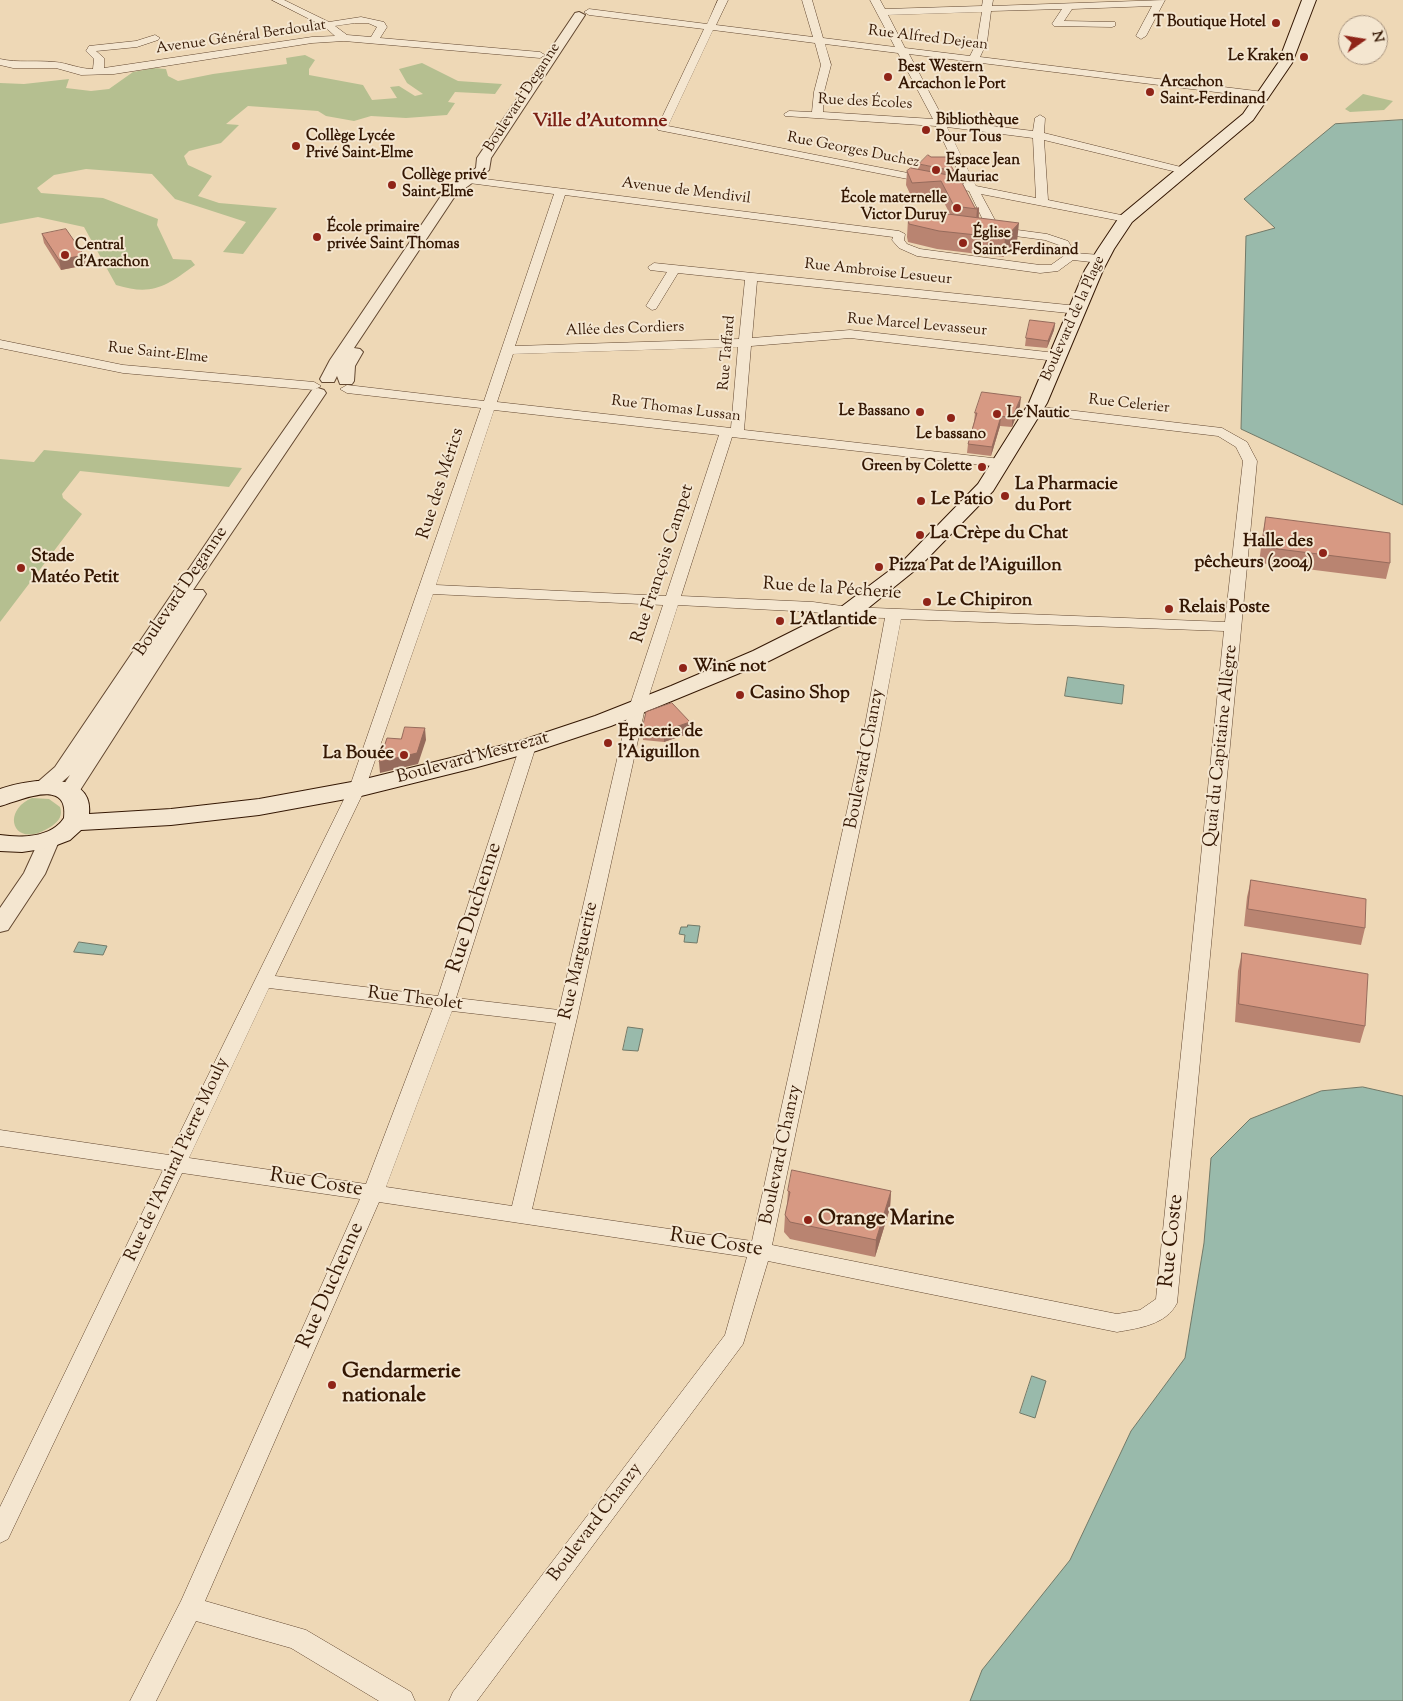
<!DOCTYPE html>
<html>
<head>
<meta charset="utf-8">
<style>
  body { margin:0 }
  #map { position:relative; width:1403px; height:1701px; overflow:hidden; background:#eed8b6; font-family:"Sorts Mill Goudy",serif }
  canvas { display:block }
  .north { position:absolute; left:1338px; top:15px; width:50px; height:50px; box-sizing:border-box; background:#f4e6d0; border:1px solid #a7937e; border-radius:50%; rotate:77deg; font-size:14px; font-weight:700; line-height:20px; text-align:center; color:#341703 }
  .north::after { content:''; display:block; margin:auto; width:18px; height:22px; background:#8f2418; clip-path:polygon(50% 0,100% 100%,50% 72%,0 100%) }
</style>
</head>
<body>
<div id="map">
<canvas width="1403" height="1701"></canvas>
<div class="north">N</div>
</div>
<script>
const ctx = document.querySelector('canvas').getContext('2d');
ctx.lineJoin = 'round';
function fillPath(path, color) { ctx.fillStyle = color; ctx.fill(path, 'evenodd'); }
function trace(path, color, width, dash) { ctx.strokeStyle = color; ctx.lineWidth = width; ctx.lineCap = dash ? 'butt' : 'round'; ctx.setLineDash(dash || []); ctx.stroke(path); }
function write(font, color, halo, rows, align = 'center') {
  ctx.font = font + ' "Sorts Mill Goudy",serif'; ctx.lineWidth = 4; ctx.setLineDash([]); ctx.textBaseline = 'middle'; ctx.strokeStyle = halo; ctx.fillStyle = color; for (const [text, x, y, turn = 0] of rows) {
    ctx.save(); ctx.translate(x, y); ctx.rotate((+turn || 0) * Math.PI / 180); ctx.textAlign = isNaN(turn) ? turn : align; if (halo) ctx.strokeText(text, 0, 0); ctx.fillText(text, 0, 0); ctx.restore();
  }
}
fillPath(new Path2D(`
  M 305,55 L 315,60 L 309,69 L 309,75 L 363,85 L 372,100 L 397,98 L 390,87 L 399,86 L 415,96 L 423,94 L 407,83 L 399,69 L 422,63 L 458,81 L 502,84 L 495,94 L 455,92 L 448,102 L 455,103 L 447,115 L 406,118 L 371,116 L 354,121 L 326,116 L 318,111 L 248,106 L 226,124 L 239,125 L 221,143 L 189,151 L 184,156 L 188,165 L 212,176 L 198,196 L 219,203 L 277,208 L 243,254 L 223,252 L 246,222 L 175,199 L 152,174 L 86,169 L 54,175 L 37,188 L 41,193 L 103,198 L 158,219 L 157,225 L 173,259 L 191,260 L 195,265 C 165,287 152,296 116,285 L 84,227 L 38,217 L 0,224 L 0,83 L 24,84 L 69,79 L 66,88 L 91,91 L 109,89 L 133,72 L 154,68 L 166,69 L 168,76 L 178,81 L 213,74 L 287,64 L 286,58 Z
  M 1363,94 L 1393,101 L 1384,110 L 1350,112 L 1345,109 Z
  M 44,450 L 242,468 L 229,487 L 80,471 L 62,494 L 63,498 L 82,514 L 0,622 L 0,459 L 34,462 Z
  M 32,798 L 49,799 L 60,807 C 63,815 59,821 52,826 C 13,852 0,811 32,798 Z`), '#b5bf90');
const water = new Path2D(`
  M 1403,120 L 1403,505 L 1241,429 L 1246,236 L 1275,228 L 1244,199 L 1335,124 Z
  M 1068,677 L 1124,685 L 1122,704 L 1065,696 Z
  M 688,925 L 700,926 L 697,943 L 684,942 L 685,935 L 679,934 L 681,927 L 687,927 Z
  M 79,942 L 107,946 L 103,955 L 74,952 Z
  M 628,1027 L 643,1029 L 638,1051 L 623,1050 Z
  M 1363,1087 L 1403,1096 L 1403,1701 L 970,1701 L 982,1670 L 1070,1560 L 1131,1431 L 1185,1358 L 1204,1243 L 1211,1158 L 1250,1119 L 1321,1091 Z
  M 1032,1376 L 1046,1381 L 1035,1418 L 1020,1413 Z`);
fillPath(water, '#99baab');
trace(water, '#717968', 1);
const minor = new Path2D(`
  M 272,0 L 284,0 L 329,22 L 361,17 L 384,22 L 387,27 L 380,38 L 540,52 L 545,55 L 540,58 L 344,41 L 312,43 L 114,74 L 81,75 L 56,68 L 13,68 L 0,65 L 0,59 C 18,63 36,60 55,62 C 68,63 79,69 93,69 L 94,59 L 86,51 L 89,46 L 136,41 L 155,35 L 160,38 L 158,40 L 137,47 L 96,51 L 104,58 L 104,68 L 312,37 L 335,36 L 325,27 ZM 355,23 L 368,23 L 377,27 L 371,37 L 347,35 L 335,26 Z
  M 718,0 L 728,0 L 716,25 L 813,37 L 802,0 L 812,0 L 823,38 L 895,47 L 870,0 L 880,0 L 885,9 L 982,6 L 983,0 L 993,0 L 992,6 L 1165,0 L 1146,36 L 1141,39 L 1136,36 L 1152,6 L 1072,9 L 1064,21 L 1115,22 L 1115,26 L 1112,27 L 1054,26 L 1052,24 L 1062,9 L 991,11 L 987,42 L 980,57 L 1264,92 L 1269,95 L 1264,98 L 909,54 L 944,120 L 1033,131 L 1035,118 L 1040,115 L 1045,118 L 1044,133 L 1189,169 L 1191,171 L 1185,174 L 1044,140 L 1048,200 L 1126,216 L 1132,219 L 1126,222 L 981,194 L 996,222 L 995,227 L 1047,234 L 1068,241 L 1075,253 L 1100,255 L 1106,259 L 1100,263 L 1073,260 L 1058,271 L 1040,273 L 917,256 L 899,248 L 892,240 L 893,237 L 565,195 L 515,346 L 739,339 L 745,280 L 678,273 L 656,309 L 652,310 L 646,306 L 667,272 L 650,270 L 648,267 L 654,263 L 1078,306 L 1084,310 L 1078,314 L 757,281 L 752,338 L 850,330 L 1056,353 L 1062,357 L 1056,361 L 850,338 L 751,346 L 744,430 L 1001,459 L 1008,463 L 1001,467 L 732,437 L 681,596 L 813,602 L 849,607 L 1225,622 L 1243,461 L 1236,447 L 1218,436 L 1033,414 L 1026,410 L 1033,406 L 1222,428 L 1247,442 L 1257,461 L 1177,1303 C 1166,1325 1139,1328 1117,1332 L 768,1261 L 743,1344 L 477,1701 L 449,1701 L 453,1692 L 725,1335 L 747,1257 L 379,1202 L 205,1601 L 306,1630 L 411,1692 L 415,1701 L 379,1701 L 291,1648 L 196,1621 L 156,1701 L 130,1701 L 181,1601 L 360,1199 L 182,1173 L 8,1539 L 0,1543 L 0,1507 L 163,1170 L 0,1146 L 0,1130 L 169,1155 L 349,789 L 481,408 L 347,393 L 340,389 L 347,385 L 484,401 L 554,194 L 469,183 L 463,180 L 469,177 L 899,231 L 905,234 L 904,240 L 907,244 L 920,249 L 1040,265 L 1051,265 L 1065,255 L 1059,245 L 1045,240 L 985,232 L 983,230 L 984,222 L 969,191 L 658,130 L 657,128 L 704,29 L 589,15 L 584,12 L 589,9 L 707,24 ZM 982,12 L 977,42 L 970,56 L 905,48 L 888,15 ZM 713,30 L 815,43 L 821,65 L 814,92 L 812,112 L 789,111 L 784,114 L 785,116 L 936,126 L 964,184 L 668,126 ZM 825,44 L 898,53 L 933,119 L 823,112 L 824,92 L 831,65 ZM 947,127 L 1033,138 L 1036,198 L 976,186 ZM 738,347 L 731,428 L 497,402 L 513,354 ZM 494,410 L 719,435 L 666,596 L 436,585 ZM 433,594 L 663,605 L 629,708 L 559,1010 L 456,998 L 536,746 L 534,742 L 522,742 L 520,746 L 438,996 L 275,976 L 365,789 ZM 678,605 L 813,612 L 849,617 L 885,618 L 860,752 L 752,1241 L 532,1209 L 577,1018 L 645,708 ZM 901,619 L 1224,631 L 1156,1299 L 1140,1310 L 1117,1314 L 772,1245 L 876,752 ZM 269,988 L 433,1008 L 366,1184 L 189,1158 ZM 452,1011 L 556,1023 L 512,1206 L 386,1187 Z
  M 0,340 L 123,365 L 314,382 L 321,386 L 314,390 L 123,373 L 0,348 Z`);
const tertiary = new Path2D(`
  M 579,12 L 585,15 L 491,158 L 489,170 L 455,196 L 354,348 L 360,349 L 363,352 L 355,366 L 354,381 L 352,384 L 340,384 L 337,376 L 334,382 L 322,382 L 320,379 L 330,360 L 445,190 L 476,168 L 477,158 L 575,13 Z
  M 318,388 L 324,390 L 326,393 L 193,590 L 203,590 L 206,594 L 75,798 L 68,799 L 61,798 L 58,793 L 70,775 C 60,784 49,795 35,792 L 32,787 L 55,767 L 249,480 L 312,390 Z
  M 48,834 L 55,836 L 59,841 L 45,874 L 8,930 L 0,932 L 0,908 L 24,873 L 41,836 Z`);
const secondary = new Path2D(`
  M 1302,0 L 1316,0 L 1292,63 L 1253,120 L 1132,222 L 1114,249 L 1103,270 L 1047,403 L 993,491 L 919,567 L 857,617 L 769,661 L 611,726 L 536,751 L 474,768 L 357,797 L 259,815 L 171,825 L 81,830 L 70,840 L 49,848 L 22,852 L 0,851 L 0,835 C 21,838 51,838 64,818 C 69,777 21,800 0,806 L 0,789 C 25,780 94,768 89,814 L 171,809 L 259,799 L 357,781 L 520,741 L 595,716 L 671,686 L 753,651 L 841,607 L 905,559 L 978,484 L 1029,403 L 1085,270 L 1098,249 L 1120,216 L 1243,114 L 1278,63 Z`);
trace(minor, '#624730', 1);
trace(tertiary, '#624730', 2);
trace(secondary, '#341703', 2);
fillPath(minor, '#f4e6d0');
fillPath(tertiary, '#f4e6d0');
fillPath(secondary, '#f4e6d0');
fillPath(new Path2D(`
  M 919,164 L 954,171 L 953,176 L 975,208 L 979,208 L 979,218 L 1017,242 L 1003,257 L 937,249 L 908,242 L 907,237 L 908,219 L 950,214 L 940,195 L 911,196 L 906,185 L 907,171 L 918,169 Z
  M 42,234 L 86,265 L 61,270 L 44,243 Z
  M 1055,323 L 1054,330 L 1047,348 L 1025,346 L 1026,338 Z
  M 1020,406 L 1012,427 L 1000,426 L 991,456 L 967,453 L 968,444 L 974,422 L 975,413 Z
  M 1266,517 L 1390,563 L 1386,579 L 1259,563 L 1263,532 Z
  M 690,722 L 690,733 L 664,742 L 643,740 L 642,729 Z
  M 1251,880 L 1365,928 L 1361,945 L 1244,926 L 1247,897 Z
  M 1242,953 L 1365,1026 L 1360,1043 L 1235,1022 L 1238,971 Z
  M 788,1191 L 891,1191 L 890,1208 L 875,1257 L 790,1239 L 784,1232 L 785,1215 L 787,1205 Z`), '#b98471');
fillPath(new Path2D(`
  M 979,208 L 978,221 L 976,223 L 977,209 Z
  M 1019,223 L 1017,242 L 1003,257 L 1005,238 Z
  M 84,255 L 86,265 L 61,270 L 59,260 Z
  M 1055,323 L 1054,330 L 1047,348 L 1048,341 Z
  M 1021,397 L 1020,406 L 1012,427 L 1012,418 Z
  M 1001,416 L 1000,426 L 991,456 L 992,447 Z
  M 690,722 L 690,733 L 664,742 L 664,731 Z
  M 425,728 L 426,740 L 418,764 L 380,773 L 379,762 Z
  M 891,1191 L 890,1208 L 875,1257 L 876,1240 Z`), '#966b5c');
const building = new Path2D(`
  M 928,155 L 931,157 L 946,157 L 954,171 L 919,164 Z
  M 911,168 L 959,177 L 975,208 L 979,208 L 977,209 L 954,206 L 941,181 L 912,183 L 907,171 Z
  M 924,211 L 1019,223 L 1005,238 L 939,231 L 909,224 L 908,219 L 917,212 Z
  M 66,229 L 84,255 L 59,260 L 42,234 Z
  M 1030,320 L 1055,323 L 1048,341 L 1026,338 Z
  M 982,392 L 1021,397 L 1012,418 L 1001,416 L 992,447 L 968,444 L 977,413 L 975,413 Z
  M 1266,517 L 1390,533 L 1390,563 L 1262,547 Z
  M 672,703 L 690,722 L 664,731 L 642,729 L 646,712 Z
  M 405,727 L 425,728 L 417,753 L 379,762 L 387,738 L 401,739 Z
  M 1251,880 L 1366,899 L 1365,928 L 1248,909 Z
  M 1242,953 L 1368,974 L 1365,1026 L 1239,1004 Z
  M 792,1170 L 891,1191 L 876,1240 L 790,1222 L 785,1215 L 790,1192 L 788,1191 Z`);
fillPath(building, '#d79983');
trace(building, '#966b5c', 1);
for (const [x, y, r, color] of [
  [1276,23,5,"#8f2418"],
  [1304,57,5,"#8f2418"],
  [888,77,5,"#8f2418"],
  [1150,92,5,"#8f2418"],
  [926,130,5,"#8f2418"],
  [296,146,5,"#8f2418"],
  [936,170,5,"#8f2418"],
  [392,185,5,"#8f2418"],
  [957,208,5,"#8f2418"],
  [317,237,5,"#8f2418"],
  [963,243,5,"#8f2418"],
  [65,255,5,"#8f2418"],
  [920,412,5,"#8f2418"],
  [997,414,5,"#8f2418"],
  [951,418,5,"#8f2418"],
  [982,467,5,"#8f2418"],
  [1005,496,5,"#8f2418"],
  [921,501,5,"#8f2418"],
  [920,535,5,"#8f2418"],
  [1323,553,5,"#8f2418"],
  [879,567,5,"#8f2418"],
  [21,568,5,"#8f2418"],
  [927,602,5,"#8f2418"],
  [1169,609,5,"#8f2418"],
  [780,621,5,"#8f2418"],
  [683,668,5,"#8f2418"],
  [740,695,5,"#8f2418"],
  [608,743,5,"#8f2418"],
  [404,755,5,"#8f2418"],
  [808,1220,5,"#8f2418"],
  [332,1385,5,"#8f2418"]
]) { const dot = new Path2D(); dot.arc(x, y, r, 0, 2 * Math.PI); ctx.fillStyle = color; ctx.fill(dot); trace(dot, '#f4e6d0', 2); }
write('bold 15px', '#341703', '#f4e6d0', [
  ["T Boutique Hotel",1266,23,"right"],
  ["Le Kraken",1294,57,"right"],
  ["Best Western",898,68],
  ["Arcachon le Port",898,85],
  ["Arcachon",1160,83],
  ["Saint-Ferdinand",1160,100],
  ["Bibliothèque",936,121],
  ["Pour Tous",936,138],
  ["Collège Lycée",306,137],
  ["Privé Saint-Elme",306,154],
  ["Espace Jean",946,161],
  ["Mauriac",946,178],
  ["Collège privé",402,176],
  ["Saint-Elme",402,193],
  ["École maternelle",947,199,"right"],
  ["Victor Duruy",947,216,"right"],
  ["École primaire",327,228],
  ["privée Saint Thomas",327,245],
  ["Église",973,234],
  ["Saint-Ferdinand",973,251],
  ["Central",75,246],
  ["d'Arcachon",75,263],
  ["Le Bassano",910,412,"right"],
  ["Le Nautic",1007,414],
  ["Le bassano",951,435,"center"],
  ["Green by Colette",972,467,"right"]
], 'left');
write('15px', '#341703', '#f4e6d0', [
  ["Avenue Général Berdoulat",241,38,-8],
  ["Rue Alfred Dejean",928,39,7],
  ["Boulevard Deganne",523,98,-57],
  ["Rue des Écoles",865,103,3],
  ["Rue Georges Duchez",853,151,11],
  ["Avenue de Mendivil",686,192,7],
  ["Rue Ambroise Lesueur",878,273,6],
  ["Boulevard de la Plage",1074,319,-66],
  ["Rue Marcel Levasseur",917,326,5],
  ["Allée des Cordiers",625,330,-2],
  ["Rue Taffard",728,353,-85],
  ["Rue Saint-Elme",158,354,6],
  ["Rue Celerier",1129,405,6],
  ["Rue Thomas Lussan",676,410,7]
]);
write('18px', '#341703', '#f4e6d0', [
  ["Rue des Mérics",442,484,-72],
  ["Rue François Campet",664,564,-72],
  ["Rue de la Pécherie",832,590,4],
  ["Boulevard Deganne",182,592,-56],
  ["Quai du Capitaine Allègre",1222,746,-84],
  ["Boulevard Mestrezat",473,759,-15],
  ["Boulevard Chanzy",866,759,-79],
  ["Rue Marguerite",580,961,-77],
  ["Rue Theolet",415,1000,7],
  ["Boulevard Chanzy",782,1155,-78],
  ["Rue de l'Amiral Pierre Mouly",178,1160,-65],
  ["Boulevard Chanzy",596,1523,-53]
]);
write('bold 18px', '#341703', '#f4e6d0', [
  ["La Pharmacie",1015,486],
  ["du Port",1015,507],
  ["Le Patio",931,501],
  ["La Crèpe du Chat",930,535],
  ["Halle des",1313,543,"right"],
  ["pêcheurs (2004)",1313,564,"right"],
  ["Stade",31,558],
  ["Matéo Petit",31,579],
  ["Pizza Pat de l'Aiguillon",889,567],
  ["Le Chipiron",937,602],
  ["Relais Poste",1179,609],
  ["L'Atlantide",790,621],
  ["Wine not",693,668],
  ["Casino Shop",750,695],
  ["Epicerie de",618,733],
  ["l'Aiguillon",618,754],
  ["La Bouée",394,755,"right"]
], 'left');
write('bold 19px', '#7a1f14', '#f4e6d0', [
  ["Ville d'Automne",600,123]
]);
write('21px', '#341703', '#f4e6d0', [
  ["Rue Duchenne",476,908,-72],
  ["Rue Coste",316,1184,9],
  ["Rue Coste",1173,1241,-84],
  ["Rue Coste",716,1244,9],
  ["Rue Duchenne",332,1286,-66]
]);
write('bold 21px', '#341703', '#f4e6d0', [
  ["Orange Marine",818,1220],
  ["Gendarmerie",342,1373],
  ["nationale",342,1397]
], 'left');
</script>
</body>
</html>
